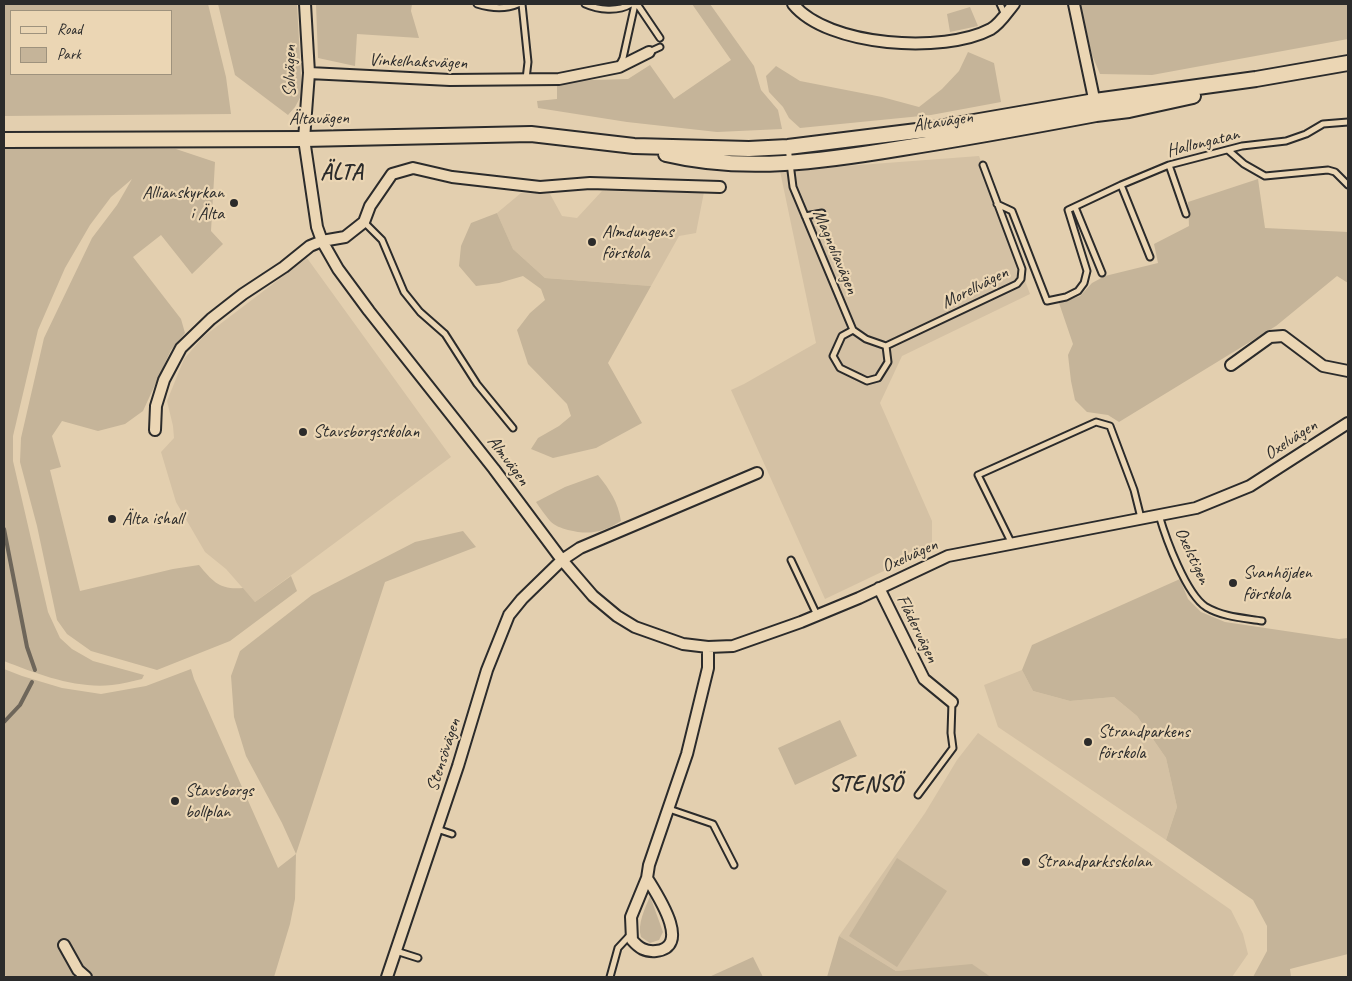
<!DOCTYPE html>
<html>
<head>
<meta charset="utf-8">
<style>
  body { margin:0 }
  #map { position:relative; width:1352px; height:981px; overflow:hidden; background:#e3cfaf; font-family:Caveat,sans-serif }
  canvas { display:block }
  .frame { position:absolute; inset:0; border:5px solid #2b2b2b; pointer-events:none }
  .legend { position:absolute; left:10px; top:10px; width:162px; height:65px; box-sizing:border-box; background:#ebd6b4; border:1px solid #9e927d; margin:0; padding:6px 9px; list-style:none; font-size:15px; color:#2b2b2b }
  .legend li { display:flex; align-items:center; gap:10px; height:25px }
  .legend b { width:25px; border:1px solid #9e927d }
</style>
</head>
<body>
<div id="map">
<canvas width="1352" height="981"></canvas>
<div class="frame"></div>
<ul class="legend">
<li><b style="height:6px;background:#ebd6b4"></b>Road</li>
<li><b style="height:14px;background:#c5b499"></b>Park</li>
</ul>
</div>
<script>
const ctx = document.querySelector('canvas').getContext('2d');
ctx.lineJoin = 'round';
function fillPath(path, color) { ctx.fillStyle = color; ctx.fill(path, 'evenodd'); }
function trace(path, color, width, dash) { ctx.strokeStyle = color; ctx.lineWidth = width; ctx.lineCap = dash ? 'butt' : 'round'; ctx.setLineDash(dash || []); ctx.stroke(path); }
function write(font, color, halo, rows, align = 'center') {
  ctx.font = font + ' Caveat,sans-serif'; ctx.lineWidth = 4.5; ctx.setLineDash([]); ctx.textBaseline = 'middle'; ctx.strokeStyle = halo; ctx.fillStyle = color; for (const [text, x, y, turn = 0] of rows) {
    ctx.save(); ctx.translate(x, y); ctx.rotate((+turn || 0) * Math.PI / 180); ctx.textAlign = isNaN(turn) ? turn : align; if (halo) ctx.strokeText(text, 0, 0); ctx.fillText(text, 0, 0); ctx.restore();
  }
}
fillPath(new Path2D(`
  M 979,156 L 1030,294 L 902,356 L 880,403 L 932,521 L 932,548 L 825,599 L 731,390 L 744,384 L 816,343 L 780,171 Z
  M 602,191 L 704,192 L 696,233 L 679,236 L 651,286 L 545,278 L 513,249 L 497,213 L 521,193 L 550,194 L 562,216 L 577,218 Z
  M 307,258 L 451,457 L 255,602 L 226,569 L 205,552 L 176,502 L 161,452 L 174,438 L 173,426 L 167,401 L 184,359 L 203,337 Z
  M 1022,670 L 1033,691 L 1070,701 L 1114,697 L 1137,716 L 1166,758 L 1177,807 L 1166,840 L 998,727 L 984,685 Z
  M 978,733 L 1231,910 L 1243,934 L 1248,954 L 1232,977 L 991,977 L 972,965 L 896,971 L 839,936 L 925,813 L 957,760 Z`), '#d4c1a4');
fillPath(new Path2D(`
  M 4,4 L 208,4 L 226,77 L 231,114 L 4,116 ZM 11,11 L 171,11 L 171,74 L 11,74 Z
  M 218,4 L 297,4 L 302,94 L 295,107 L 288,115 L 235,75 Z
  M 316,4 L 412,4 L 411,11 L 419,38 L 357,34 L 355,66 L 318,58 Z
  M 692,4 L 710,4 L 754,66 L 761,90 L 778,110 L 782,129 L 717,132 L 627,122 L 538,108 L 537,101 L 557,99 L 557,81 L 628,79 L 650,65 L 674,99 L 731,60 Z
  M 1080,4 L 1348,4 L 1348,39 L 1152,75 L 1100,74 L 1092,55 Z
  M 970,7 L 978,26 L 950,32 L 947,14 Z
  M 968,52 L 994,63 L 1001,102 L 931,115 L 800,128 L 789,118 L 783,107 L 769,92 L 766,76 L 776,66 L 800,81 L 882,97 L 919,107 L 942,89 L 959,71 Z
  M 4,147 L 176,149 L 215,162 L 211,231 L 223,244 L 192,274 L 161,235 L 133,257 L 181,319 L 185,333 L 171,350 L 143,411 L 125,424 L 98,431 L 62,421 L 52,436 L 61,467 L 50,470 L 80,591 L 173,569 L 199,565 C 213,582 220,590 243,588 L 255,602 L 291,576 L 297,591 L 230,641 L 157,670 L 91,651 L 67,634 L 57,620 L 37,526 L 20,462 L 21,438 L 44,338 L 92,238 L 117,205 L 132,179 L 111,197 L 90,225 L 65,268 L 38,330 L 13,436 L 13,461 L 48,612 L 60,638 L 72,649 L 93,661 L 144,675 L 142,679 C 132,681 122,684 112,685 C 76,689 37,674 4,661 Z
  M 1258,179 L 1265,228 L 1348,232 L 1348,283 L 1337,276 L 1276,326 L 1119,422 L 1108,415 L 1087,412 L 1075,400 L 1071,381 L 1068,355 L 1073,344 L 1059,303 L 1080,296 L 1092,283 L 1105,276 L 1158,263 L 1154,244 L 1189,226 L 1188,202 Z
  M 497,213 L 513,249 L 545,278 L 651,286 L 608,363 L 642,423 L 596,448 L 553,458 L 531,449 L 538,438 L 559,426 L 571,416 L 567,404 L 528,364 L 517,330 L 530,313 L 545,300 L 541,289 L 523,276 L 499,283 L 476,286 L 459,266 L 461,246 L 471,223 Z
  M 598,475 C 610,490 618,502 621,521 C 602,533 589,535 568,530 C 561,528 555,526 550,521 C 545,515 540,508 536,502 L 565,487 Z
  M 463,531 L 476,547 L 385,582 L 296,854 L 295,899 L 290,924 L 274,977 L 10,977 L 4,975 L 4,669 L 22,676 L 62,688 L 101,694 L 146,686 L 191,669 L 194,679 L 278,868 L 296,854 L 282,823 L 246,756 L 234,717 L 231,676 L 240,651 L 312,595 L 415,542 Z
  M 1180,579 L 1188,599 L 1201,612 L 1225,622 L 1339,639 L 1348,638 L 1348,954 L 1290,969 L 1291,977 L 1253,977 L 1267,951 L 1267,926 L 1253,900 L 1166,840 L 1177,807 L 1166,758 L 1137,716 L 1114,697 L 1070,701 L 1033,691 L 1022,670 L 1032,645 Z
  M 840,720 L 857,756 L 795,785 L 778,748 Z
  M 897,858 L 947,891 L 897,967 L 849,936 Z
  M 650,896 L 663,932 L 659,940 L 650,943 L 641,937 C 637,924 645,909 650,896 Z
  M 839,936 L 896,971 L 972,964 L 991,977 L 827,977 Z
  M 753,957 L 763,977 L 709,977 Z`), '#c5b499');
trace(new Path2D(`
  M 4,529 L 27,647 L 35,670
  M 4,722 L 20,705 L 32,682`), '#6e665a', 4);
const service = new Path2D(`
  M 477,4 C 490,8 504,10 518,4
  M 522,4 L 528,62 L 526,79
  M 585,4 C 598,10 618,12 631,4
  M 637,4 L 660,38
  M 1000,4 L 1005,15
  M 649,52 L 660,47
  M 619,66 L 623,58 L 635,4
  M 788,147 L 793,187 L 853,330 L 866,339 L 886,346
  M 1228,150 L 1244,164 L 1265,176 L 1328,170 L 1335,172 L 1348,185
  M 1169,165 L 1186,214
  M 1121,185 L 1150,257
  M 997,204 L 1012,211 L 1047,301 L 1066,297 L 1078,291 L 1084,283 L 1087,271 L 1068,210 L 1121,185 L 1169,165 L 1242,146 L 1286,141 L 1306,134 L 1323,124 L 1348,122
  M 1075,207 L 1102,273
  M 805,216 L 822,213
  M 364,222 L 382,240 L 404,292 L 420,312 L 445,334 L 477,384 L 513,428
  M 853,330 L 842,336 L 833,356 L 840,368 L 867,381 L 878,378 L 888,362 L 886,346
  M 886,346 L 1017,284 L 1021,279 L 1022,269 L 983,165
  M 1159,515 C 1166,539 1186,594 1206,607 C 1223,617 1243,618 1262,621
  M 1012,544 L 978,475 L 1096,422 L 1110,426 L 1134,490 L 1141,518
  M 791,560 L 817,615
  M 918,795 L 953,748 L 951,733 L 952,702
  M 669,809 L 713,824 L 734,865
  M 437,829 L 452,834
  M 396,951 L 418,958
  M 610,977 L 618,948 L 631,934`);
const minor = new Path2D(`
  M 305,4 L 309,73 L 304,139 L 317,227 L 322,241 L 338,269 L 369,311 L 494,469 L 562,560 L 593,596 L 617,616 L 635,627 L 683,644 L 708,647 L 733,646 L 801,622 L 859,598 L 948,556 L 1196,508 L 1250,486 L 1348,423
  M 793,4 C 828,47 944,54 991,29 C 1000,24 1008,11 1014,4
  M 1074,4 L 1096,108
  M 309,73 L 450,80 L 559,79 L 619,67 L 649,52
  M 1231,365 L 1270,337 L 1283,336 L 1323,366 L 1348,371
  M 155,430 L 156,406 L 164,380 L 181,348 L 211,319 L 243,294 L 284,267 L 310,246 L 322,241 L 345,237 L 364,222 L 370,206 L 392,174 L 413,168 L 452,177 L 540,187 L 590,183 L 720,187
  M 879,588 L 924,679 L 952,702
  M 647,878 C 656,893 693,947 656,951 C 645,952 639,948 632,940 L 631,917 L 647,878 L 649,865 L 687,754 L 708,668 L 708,647
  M 64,945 L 78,970 L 86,977
  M 387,977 L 458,766 L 487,670 L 509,615 L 522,599 L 562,560 L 580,548 L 757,473`);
const secondary = new Path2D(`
  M 4,140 L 304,139 L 531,134 L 634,146 L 749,149 L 788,147 L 933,129 L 1095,101 L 1256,79 L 1348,63
  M 666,154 C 745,173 824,161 902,148 C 967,138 1032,126 1096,114 L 1129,110 L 1193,96`);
trace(service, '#2b2b2b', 9);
trace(minor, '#2b2b2b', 14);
trace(secondary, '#2b2b2b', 18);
trace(service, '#ebd6b4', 5);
trace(minor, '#ebd6b4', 10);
trace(secondary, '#ebd6b4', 14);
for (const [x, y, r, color] of [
  [234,203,5,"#2b2b2b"],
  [592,242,5,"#2b2b2b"],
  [303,432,5,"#2b2b2b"],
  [112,519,5,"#2b2b2b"],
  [1233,583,5,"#2b2b2b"],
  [1088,742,5,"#2b2b2b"],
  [175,801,5,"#2b2b2b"],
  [1026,862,5,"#2b2b2b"]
]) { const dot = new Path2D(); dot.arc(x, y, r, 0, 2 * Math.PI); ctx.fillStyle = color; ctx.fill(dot); trace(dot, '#ebd6b4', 2); }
write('18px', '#2b2b2b', '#ebd6b4', [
  ["Vinkelhaksvägen",418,62,2],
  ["Solvägen",290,71,-90],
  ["Ältavägen",319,119,-1],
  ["Ältavägen",943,122,-9],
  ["Hallongatan",1203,143,-14],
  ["Magnoliavägen",835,252,67],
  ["Morellvägen",975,288,-27],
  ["Oxelvägen",1291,440,-33],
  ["Almvägen",508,461,53],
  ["Oxelvägen",910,556,-24],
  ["Oxelstigen",1192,556,65],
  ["Flädervägen",917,629,64],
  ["Stensövägen",444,755,-72]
]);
write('18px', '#2b2b2b', '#ebd6b4', [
  ["Allianskyrkan",224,193,"right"],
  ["i Älta",224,214,"right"],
  ["Almdungens",602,232],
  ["förskola",602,253],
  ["Stavsborgsskolan",313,432],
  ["Älta ishall",122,519],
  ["Svanhöjden",1243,573],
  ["förskola",1243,594],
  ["Strandparkens",1098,732],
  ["förskola",1098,753],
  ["Stavsborgs",185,791],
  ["bollplan",185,812],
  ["Strandparksskolan",1036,862]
], 'left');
ctx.letterSpacing = '1px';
write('bold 22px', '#2b2b2b', '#ebd6b4', [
  ["ÄLTA",342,173],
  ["STENSÖ",866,785]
]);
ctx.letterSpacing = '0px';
</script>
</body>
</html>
